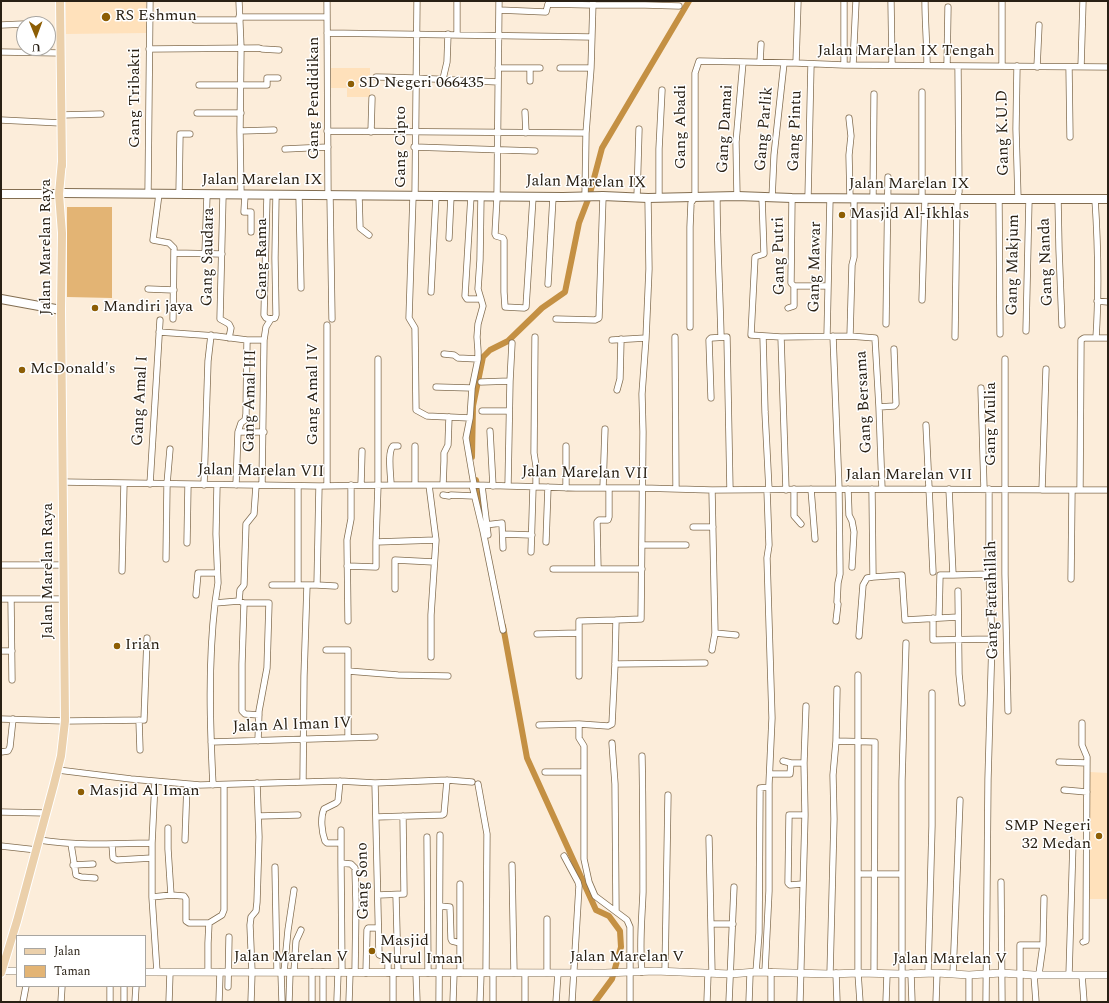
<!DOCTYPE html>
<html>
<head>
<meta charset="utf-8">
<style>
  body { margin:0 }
  #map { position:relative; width:1109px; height:1003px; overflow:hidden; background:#fcedda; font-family:Spectral,serif }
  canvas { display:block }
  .frame { position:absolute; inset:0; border:2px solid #292014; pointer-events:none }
  .legend { position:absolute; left:16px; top:935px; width:130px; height:52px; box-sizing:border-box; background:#fff; border:1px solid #a9a6a1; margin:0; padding:5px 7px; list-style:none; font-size:12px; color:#292014 }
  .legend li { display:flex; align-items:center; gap:8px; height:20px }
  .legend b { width:20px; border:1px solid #a9a6a1 }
  .north { position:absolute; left:16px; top:16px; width:40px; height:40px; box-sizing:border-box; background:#fff; border:1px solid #a9a6a1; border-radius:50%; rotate:179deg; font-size:11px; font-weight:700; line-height:16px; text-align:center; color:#292014 }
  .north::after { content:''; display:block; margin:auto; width:14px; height:18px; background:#8d5e05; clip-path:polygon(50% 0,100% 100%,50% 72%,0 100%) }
</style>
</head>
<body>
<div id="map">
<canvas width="1109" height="1003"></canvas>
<div class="frame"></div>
<ul class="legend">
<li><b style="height:5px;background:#ebd0ab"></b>Jalan</li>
<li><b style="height:11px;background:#e3b474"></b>Taman</li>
</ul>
<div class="north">U</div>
</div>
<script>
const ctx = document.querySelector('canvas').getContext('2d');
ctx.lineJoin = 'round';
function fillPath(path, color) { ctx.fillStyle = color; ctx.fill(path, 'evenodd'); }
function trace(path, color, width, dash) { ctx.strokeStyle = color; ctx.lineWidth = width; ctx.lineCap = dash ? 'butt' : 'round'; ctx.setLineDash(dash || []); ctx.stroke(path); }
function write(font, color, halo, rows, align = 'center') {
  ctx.font = font + ' Spectral,serif'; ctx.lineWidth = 3; ctx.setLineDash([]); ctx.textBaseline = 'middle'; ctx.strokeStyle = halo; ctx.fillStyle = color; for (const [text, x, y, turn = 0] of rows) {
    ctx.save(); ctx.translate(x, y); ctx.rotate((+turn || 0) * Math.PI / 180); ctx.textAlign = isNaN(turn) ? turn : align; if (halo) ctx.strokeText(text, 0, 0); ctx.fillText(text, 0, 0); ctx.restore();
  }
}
fillPath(new Path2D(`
  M 66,1 L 146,1 L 146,33 L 66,34 Z
  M 331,68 L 370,68 L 370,97 L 347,97 L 347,88 L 331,88 Z
  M 1090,772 L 1108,773 L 1108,899 L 1089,899 Z`), '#ffe1bb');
fillPath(new Path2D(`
  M 67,207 L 112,207 L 112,298 L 67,297 Z`), '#e3b474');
trace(new Path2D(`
  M 472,457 L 473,406 L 483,357 L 490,350 L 508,341 L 542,308 L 565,292 L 579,223 L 589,197 L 602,148 L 689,1
  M 476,480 L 484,526
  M 503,626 L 527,758 L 596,910 L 609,916 L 620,931 L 621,947 L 612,979 L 595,1002`), '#c49043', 6);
const minor = new Path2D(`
  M 239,1 L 241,48 L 240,131 L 241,195
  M 327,1 L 328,195
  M 499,1 L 497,197 L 495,234 L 496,236 L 503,238 L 504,240 L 504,292 L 505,307 L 524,308 L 526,307 L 533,197
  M 844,1 L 844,65
  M 891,1 L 892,65
  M 925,1 C 925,22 927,43 927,65
  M 593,5 L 645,5 L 679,6
  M 499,10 L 546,12 L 548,4 L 593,5
  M 239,17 L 327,17
  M 195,20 L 240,20
  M 1,25 L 24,24
  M 327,33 L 592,37
  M 457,34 L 457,1
  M 149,49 L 259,48 L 262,49 L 279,50
  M 1,52 L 61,53
  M 760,62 L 761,44
  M 796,63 L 798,1
  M 853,65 L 856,1
  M 947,65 L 948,7
  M 1002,66 L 1002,1
  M 1017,66 L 1016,129 L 1018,199
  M 1037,67 L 1039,25
  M 1069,67 L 1070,137
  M 1081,67 L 1083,1
  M 498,68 L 540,68
  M 560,68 L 591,68
  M 376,77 C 417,77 457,81 498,82
  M 443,79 L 447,62 L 448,34
  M 530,81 L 530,68
  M 199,85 L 267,85 L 267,78 L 278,78
  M 525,112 L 526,133
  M 197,113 L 241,113
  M 61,115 L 101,114
  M 849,118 L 851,136 L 849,155 L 850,198
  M 1,120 L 61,123
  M 240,131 L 274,130
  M 327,131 L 586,133
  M 371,132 L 372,98
  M 414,147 L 535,151
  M 285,149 L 328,147
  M 148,194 L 150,1
  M 159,194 L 153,240 L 169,243 L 174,248 L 173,319
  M 179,194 L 180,134 L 190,134
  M 223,195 L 220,319 L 229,324 L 231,328 L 229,338
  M 245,195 L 244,212 L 251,212 L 251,232
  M 267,195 L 264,315 L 266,318 L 271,319
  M 330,195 L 332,319
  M 299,196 L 301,288
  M 359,196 L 360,228 L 369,235
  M 413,196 L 409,318 L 415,328 L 416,410 L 427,416 L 470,418
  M 415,196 L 417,1
  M 471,196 L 465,296 L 467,299 L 481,299
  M 737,196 L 736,142 L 743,62
  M 585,197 L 586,133 L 591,68 L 593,1
  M 717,197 C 717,244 720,291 721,337
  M 762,197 L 764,254 L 755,257 L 751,335 L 781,337 L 850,336 L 875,338 L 879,407 L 882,489
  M 637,198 L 639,129
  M 659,198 L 659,149 L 662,90
  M 772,198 L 774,155 L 784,63
  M 808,198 L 811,64
  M 873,198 L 874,94
  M 922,199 L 922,92
  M 999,199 L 1000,334
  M 1058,199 L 1059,249 L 1062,325
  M 1095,199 C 1098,245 1099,292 1096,338
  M 449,238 L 451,196
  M 174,253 L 222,254
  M 205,253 L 207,195
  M 548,284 L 553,197
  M 794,286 L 828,286
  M 148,289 L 174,290
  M 431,292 L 436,196
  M 922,300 L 925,199
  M 1097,301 L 1108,302
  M 788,308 L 794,306 L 794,286 L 791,283 L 792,198
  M 271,319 L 275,318 L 276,315 L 275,258 L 276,195
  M 556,319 L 595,320 L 599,318 L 603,196
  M 886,324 L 888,177
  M 690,327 L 690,227 L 691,203 L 695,197 L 695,73 L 699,61 L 796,63 L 844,65 L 1108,67
  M 1026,331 L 1029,199
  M 159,332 L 216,336 L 247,340
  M 763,336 L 765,412 L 769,490
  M 827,336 L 830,198
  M 833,336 L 839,489 L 840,574 L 838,583 L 837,602 L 838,604 L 836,621
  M 850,336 L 852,265 L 854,257 L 854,198
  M 535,337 L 534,453 L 536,466 L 536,487
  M 675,337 L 676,489
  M 781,337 L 786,490
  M 955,337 L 957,199 L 959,192 L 958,66
  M 612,340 L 646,338
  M 444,354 L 454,355 L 458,358 L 478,359
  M 378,359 L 378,485 L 376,542 L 436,540
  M 1005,359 L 1005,574 L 1008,711
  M 481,382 L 510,381
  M 436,387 L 472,388
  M 981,388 L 984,489
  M 617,390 L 620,379 L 621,339
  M 711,398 L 709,340 L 711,338 L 727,337 L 730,490
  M 879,407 L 894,406 L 896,404 L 894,349
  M 482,411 L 509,411
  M 926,425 L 933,572
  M 490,431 L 493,486
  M 238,432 L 264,432
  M 62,482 L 319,486 L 391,485 L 475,485 L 576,488 L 643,488 L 712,490 L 839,489 L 1108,490
  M 150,484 L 160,320
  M 204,485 L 208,361 L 211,335
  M 217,485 L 216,534 L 218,583 L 215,603 L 239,601 L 244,603 L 269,603 L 267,668 L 259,711 L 258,741
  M 236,485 L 238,432 L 241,423 L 245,420 L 246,414 L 247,340 L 264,340
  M 262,485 L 264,340 L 266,327 L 271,319
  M 361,485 L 362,451
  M 391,485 C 391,476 387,452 393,446 L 398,446
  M 415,485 L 415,446
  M 429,485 L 436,540 L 431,615 L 431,657
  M 443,485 L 444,461 L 444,453 L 448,445 L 449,417
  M 472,485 L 483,531 L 503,630
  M 474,485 L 466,438 L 470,418 L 472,388 L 478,359 L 478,351 L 477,337 L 478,324 L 483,306 L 478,289 L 480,260 L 481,196
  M 298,486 L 298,585
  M 327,486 L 327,325
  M 482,486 L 488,535
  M 508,486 L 510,381 L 512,343
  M 566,488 L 566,446
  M 603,488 L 605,429
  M 794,489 L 794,516 L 801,524
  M 811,489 L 815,539
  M 848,489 L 849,515 L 852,521 L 854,532 L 852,567
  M 989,489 L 989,574 L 992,639
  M 712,490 L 715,633 L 736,635
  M 1042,490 L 1046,369
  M 1080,490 L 1081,340 L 1084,338 L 1108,338
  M 443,495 L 449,496 L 451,495 L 474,496
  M 485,525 L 502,523 L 503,548
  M 693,527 L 713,527
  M 503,534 L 532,535
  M 546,542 L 548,487
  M 187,543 L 188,484
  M 642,545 L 686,545
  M 531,552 L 533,487
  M 166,559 L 167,484 L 170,449
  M 1,565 L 63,565
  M 347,566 L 376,567 L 376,542
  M 553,569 L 642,569
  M 598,569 L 597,522 L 599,520 L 608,520 L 609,517 L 609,488
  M 122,571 L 124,483
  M 953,575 L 989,574
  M 873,577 L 902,575 L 905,620 L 958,617
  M 1071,579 L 1072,490
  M 272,585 L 317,585 L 319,486
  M 317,585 L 335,586
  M 395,589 L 395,560 L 434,562
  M 958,591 L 959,674 L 962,703
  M 196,595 L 198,573 L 217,573
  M 1,599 L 63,599
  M 11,599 L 12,680
  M 239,601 L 240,590 L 244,585 L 246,524 L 254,514 L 256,486
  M 244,603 L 242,664 L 242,711 L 245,714 L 259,715
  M 939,617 L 940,575 L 953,575 L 949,489
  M 933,618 L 933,640 L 992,639 L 988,779 L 986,1002
  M 348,621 L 347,540 L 351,519 L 351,485
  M 537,634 L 579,633
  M 859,636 L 863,585 L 867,578 L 873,577 L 872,489
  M 326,650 L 348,650 L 348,738
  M 712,650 L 715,633
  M 1,651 L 12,651
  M 615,664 L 705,663
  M 348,671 L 398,675 L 448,676
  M 858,675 L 858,973 L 860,1002
  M 579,676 L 579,621 L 616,620
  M 1,719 L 65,721 L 144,720 L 147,638
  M 139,720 L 140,750
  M 1082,723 L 1082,745 L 1087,757 L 1086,939 L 1086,941 L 1083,942
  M 579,724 L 579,738 L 584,746 L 584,859 L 589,882 L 595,896 L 627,920 L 630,927 L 630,1002
  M 539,725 L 579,724 L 608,726 L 612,724 L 615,664 L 616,620 L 641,619 L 643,432 L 642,394 L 646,338 L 649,269 L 648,198
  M 836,741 L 875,742 L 874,973
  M 211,742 L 375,737
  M 612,743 L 615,784 L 616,911
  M 1,752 L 8,751 L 10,747 L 13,719
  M 783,761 L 791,763
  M 1059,762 L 1087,763
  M 58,770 L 131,779 L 200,785 L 340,781 L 375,783 L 447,780 L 472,782
  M 545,772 L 584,772
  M 770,774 L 790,774 L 791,763 L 804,763
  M 303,781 L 304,676 L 307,585
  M 340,781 L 338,801 L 336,803 L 324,809 C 320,818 322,833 325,841 L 327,843 L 341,843
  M 155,782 L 152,843 L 152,897 L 157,972
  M 375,783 L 379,955 L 388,958 L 388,973
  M 478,784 L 487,834 L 486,973
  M 213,785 C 210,725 208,664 215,603
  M 1064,790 L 1087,792
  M 1,812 L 46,813
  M 259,816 L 298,815
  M 376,817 L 442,815 L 444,814 L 447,780
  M 168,828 L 168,849 L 171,895
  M 341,830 L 341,863 L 351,864 L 355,868 L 356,904 L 355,972
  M 427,837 L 428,973
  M 709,838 L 712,973
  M 39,840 C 77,846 114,844 152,843
  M 185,840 L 187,784
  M 71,844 L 76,875 L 81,877 L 95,878
  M 112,844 L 113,858 L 117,860 L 152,858
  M 1,846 L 37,850
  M 564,856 L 578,882 L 579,886 L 572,1002
  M 341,863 L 342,972
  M 73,865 L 93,864
  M 512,865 L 514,973
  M 275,867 L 277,972
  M 859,874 L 902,874
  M 1001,882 L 1002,1002
  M 460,884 L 460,973
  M 803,884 L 790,885 L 788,883 L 789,815 L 805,815
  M 378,895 L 404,894 L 403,816
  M 396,895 L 398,973
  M 152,897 L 171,895 L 184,896 L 186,899 L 186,921 L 189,923 L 209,923
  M 440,906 L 450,907 L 451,939 L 452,941 L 460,943
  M 547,919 L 547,973
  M 711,924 L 733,924
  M 665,971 L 668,795
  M 208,972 L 208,943 L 209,923 L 222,915 L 224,910 L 224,785
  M 281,972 L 282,1002
  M 284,972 L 288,930 L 294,890
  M 294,972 L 296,941 L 301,930
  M 642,972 C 639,945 642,918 643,892 C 643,847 643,802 642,756
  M 756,972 L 759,933 L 760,790 L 760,788 L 769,787
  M 765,972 L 769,891 L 769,784 L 772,718 L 767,558 L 769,545 L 767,490
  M 366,973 L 367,930 L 368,928 L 378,928
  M 393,973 L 393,1002
  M 416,973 L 417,1002
  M 836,973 L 837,1002
  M 911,973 L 912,1002
  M 928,973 L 932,826 L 932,693
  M 830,974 L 834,819 L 833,775 L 836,741 L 837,689
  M 953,974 L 960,800
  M 1039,974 L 1043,945 L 1044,898
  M 969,975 L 969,1002
  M 1034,975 L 1036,1002
  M 1069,975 L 1073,842
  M 1082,975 L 1084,1002
  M 228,987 L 229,937
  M 337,1000 L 338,972
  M 23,1002 L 26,986
  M 61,1002 L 62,986
  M 110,1002 L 110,986
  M 124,1002 L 124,986
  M 135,1002 L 136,986
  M 169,1002 L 170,972
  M 219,1002 L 220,972
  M 251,1002 L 252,972 L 250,925 L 251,917 L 256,911 L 257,902 L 259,837 L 257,783
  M 289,1002 L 290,972
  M 312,1002 L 312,972
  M 323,1002 L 323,972
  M 349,1002 L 350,972
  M 439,1002 L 440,835
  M 453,1002 L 454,973
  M 480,1002 L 481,973
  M 493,1002 L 493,973
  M 525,1002 L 525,973
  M 556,1002 L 558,973
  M 707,1002 L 708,973
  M 729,1002 L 734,887
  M 749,1002 L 750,974
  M 771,1002 L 771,972
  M 800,1002 L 805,815 L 804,763 L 806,706
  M 886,1002 L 887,974
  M 902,1002 L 902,781 L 906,643
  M 936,1002 L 937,973
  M 1020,1002 L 1020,945 L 1043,945`);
const tertiary = new Path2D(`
  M 1,971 L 17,971
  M 145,972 L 605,973 L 655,971 L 730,974 L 756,972 L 830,974 L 858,973 L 902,974 L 937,973 L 969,975 L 1001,973 L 1034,975 L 1108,975`);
const secondary = new Path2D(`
  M 63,193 L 563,197 L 603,196 L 648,198 L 737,196 L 792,198 L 957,199 L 1108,199
  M 1,194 L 59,194
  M 1,299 L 61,310`);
const primary = new Path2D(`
  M 60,1 L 62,166
  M 1,973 L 17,921 L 54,784 L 61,756 L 65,721 L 61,310 L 62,233 L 59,194 L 62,161`);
trace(minor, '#836e51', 7);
trace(tertiary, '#836e51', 8);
trace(secondary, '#836e51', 10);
trace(primary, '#fff', 10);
trace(minor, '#fff', 5.5);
trace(tertiary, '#fff', 7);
trace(secondary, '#fff', 8);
trace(primary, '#ebd0ab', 8);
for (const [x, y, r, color] of [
  [106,17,5,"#8d5e05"],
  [351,84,4,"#8d5e05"],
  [842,215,4,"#8d5e05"],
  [95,308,4,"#8d5e05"],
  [22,370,4,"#8d5e05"],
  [117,646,4,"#8d5e05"],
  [81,792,4,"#8d5e05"],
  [1099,836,4,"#8d5e05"],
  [372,951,4,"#8d5e05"]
]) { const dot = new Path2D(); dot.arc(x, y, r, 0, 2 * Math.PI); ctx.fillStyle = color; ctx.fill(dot); trace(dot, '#fff', 1.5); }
write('16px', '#292014', '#fff', [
  ["RS Eshmun",115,17],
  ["SD Negeri 066435",359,84],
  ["Masjid Al-Ikhlas",850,215],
  ["Mandiri jaya",103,308],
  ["McDonald's",30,370],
  ["Irian",125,646],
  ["Masjid Al Iman",89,792],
  ["SMP Negeri",1091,827,"right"],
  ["32 Medan",1091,845,"right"],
  ["Masjid",380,942],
  ["Nurul Iman",380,960]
], 'left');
write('16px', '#292014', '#fff', [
  ["Jalan Marelan IX Tengah",906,52],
  ["Gang Tribakti",136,98,-90],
  ["Gang Pendidikan",315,98,-90],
  ["Gang Abadi",682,127,-90],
  ["Gang Damai",726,129,-87],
  ["Gang Parlik",765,129,-85],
  ["Gang Pintu",796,131,-88],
  ["Gang K.U.D",1004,133,-91],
  ["Gang Cipto",402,147,-90],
  ["Jalan Marelan IX",262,181],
  ["Jalan Marelan IX",586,183,1],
  ["Jalan Marelan IX",909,185],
  ["Jalan Marelan Raya",47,247,-90],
  ["Gang Putri",780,256,-91],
  ["Gang Saudara",209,257,-89],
  ["Gang Rama",263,259,-90],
  ["Gang Nanda",1047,262,-92],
  ["Gang Makjum",1014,265,-89],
  ["Gang Mawar",816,267,-89],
  ["Gang Amal IV",314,394,-90],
  ["Gang Amal I",141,401,-87],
  ["Gang Amal III",251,401,-89],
  ["Gang Bersama",865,402,-93],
  ["Gang Mulia",992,424,-90],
  ["Jalan Marelan VII",261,472,1],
  ["Jalan Marelan VII",585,474,1],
  ["Jalan Marelan VII",909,476],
  ["Jalan Marelan Raya",49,571,-90],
  ["Gang Fattahillah",993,600,-91],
  ["Jalan Al Iman IV",292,726,-2],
  ["Gang Sono",364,881,-91],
  ["Jalan Marelan V",291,958],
  ["Jalan Marelan V",627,958],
  ["Jalan Marelan V",950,960]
]);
</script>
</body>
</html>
